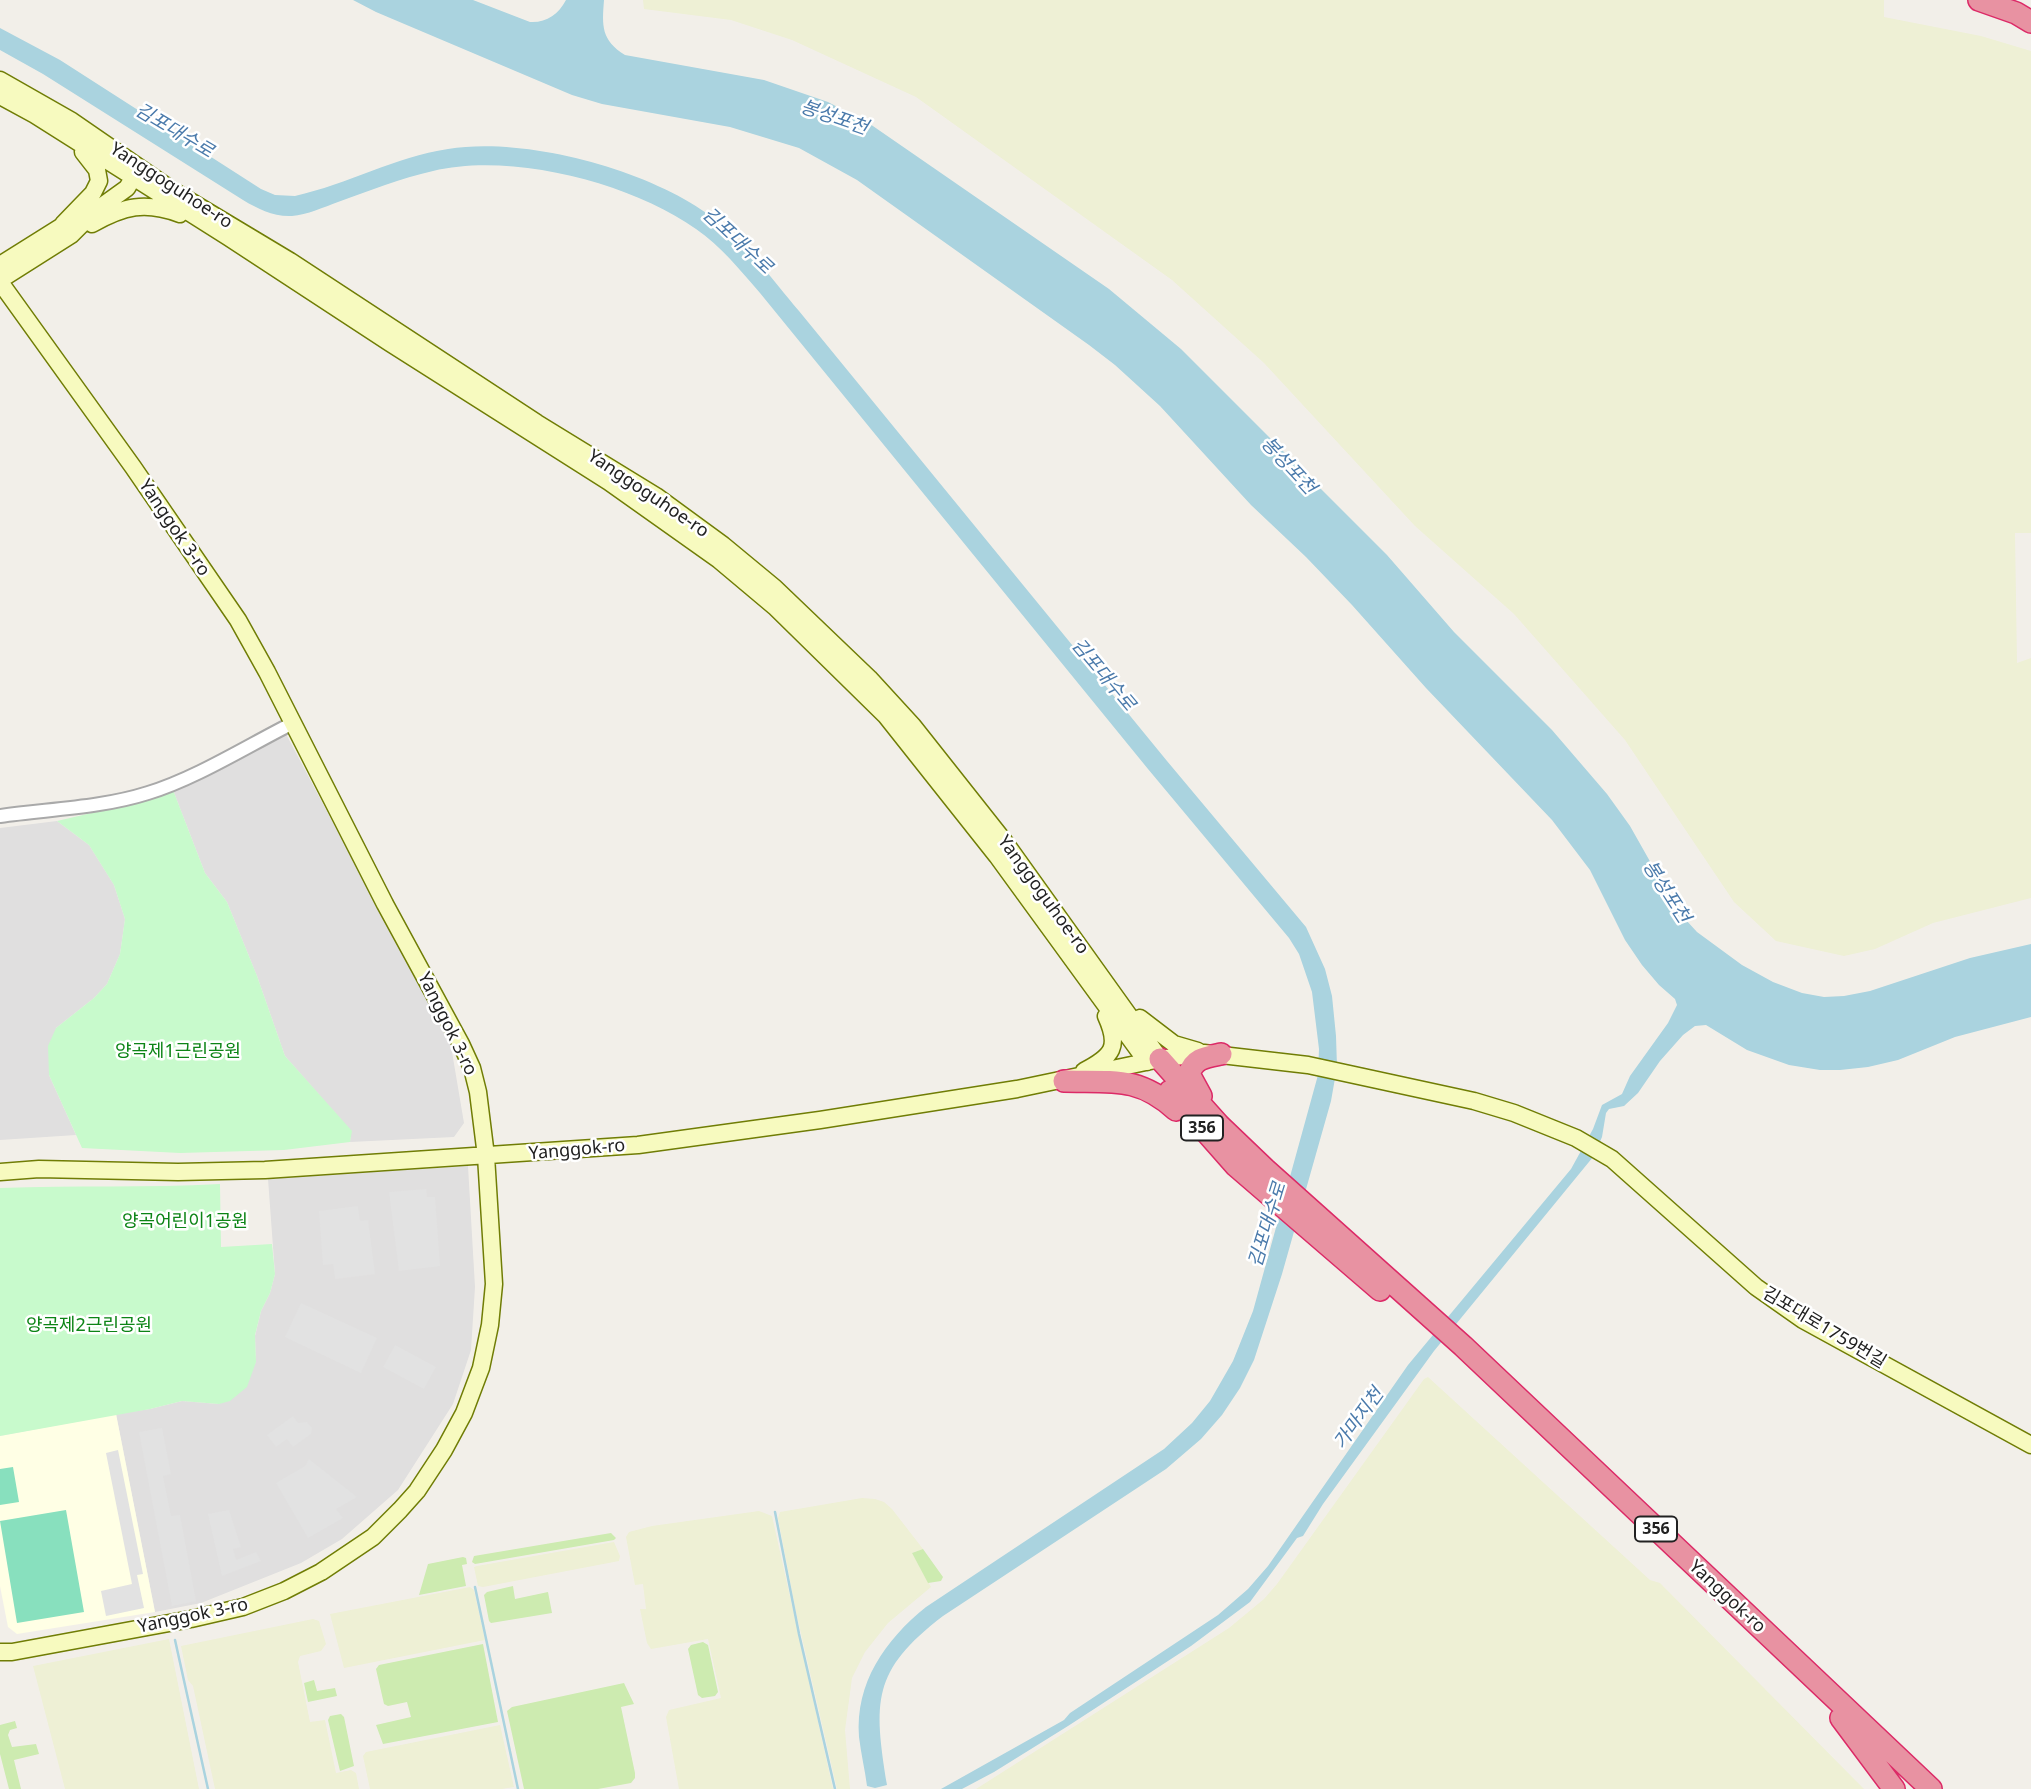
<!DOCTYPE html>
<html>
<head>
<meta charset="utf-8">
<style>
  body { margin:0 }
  canvas { display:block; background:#f2efe9 }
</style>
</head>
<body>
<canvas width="2031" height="1789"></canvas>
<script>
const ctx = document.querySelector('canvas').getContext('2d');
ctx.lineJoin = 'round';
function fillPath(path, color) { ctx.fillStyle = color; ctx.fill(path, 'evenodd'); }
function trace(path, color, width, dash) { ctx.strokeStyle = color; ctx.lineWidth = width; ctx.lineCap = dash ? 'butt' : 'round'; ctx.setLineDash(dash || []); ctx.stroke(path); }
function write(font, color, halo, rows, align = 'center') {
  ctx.font = font + ' "Noto Sans","Noto Sans KR",sans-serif'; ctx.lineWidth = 5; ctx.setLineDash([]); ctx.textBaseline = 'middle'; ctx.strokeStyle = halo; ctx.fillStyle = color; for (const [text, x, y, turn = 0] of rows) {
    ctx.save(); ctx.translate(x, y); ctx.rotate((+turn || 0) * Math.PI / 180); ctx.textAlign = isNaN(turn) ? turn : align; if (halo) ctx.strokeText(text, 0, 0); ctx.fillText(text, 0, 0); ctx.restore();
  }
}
fillPath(new Path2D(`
  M 286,734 L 451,1046 L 464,1123 L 454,1137 L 350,1142 L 351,1131 L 285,1056 L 257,976 L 227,902 L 205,873 L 173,790 L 229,765 Z
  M 57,821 L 89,845 L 114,885 L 125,919 L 120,954 L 107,984 L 94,998 L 56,1028 L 49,1075 L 76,1135 L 0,1140 L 0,828 Z
  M 468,1166 L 475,1287 L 471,1350 L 453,1404 L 398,1490 L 342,1539 L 301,1563 L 201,1603 L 155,1612 L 116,1414 L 150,1409 L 182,1401 L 219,1404 L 256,1362 L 255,1336 L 261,1311 L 270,1293 L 275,1274 L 268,1179 Z`), '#e0dfdf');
fillPath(new Path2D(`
  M 116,1414 L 155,1612 L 17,1634 L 8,1627 L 0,1586 L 0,1436 Z`), '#ffffe5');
fillPath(new Path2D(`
  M 643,0 L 1884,0 L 1884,17 L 1981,36 L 2031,51 L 2031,533 L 2015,533 L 2017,663 L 2031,658 L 2031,898 L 1933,923 L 1875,949 L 1844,956 L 1776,941 L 1734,902 L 1625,740 L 1514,614 L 1415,526 L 1264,363 L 1172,280 L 916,97 L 792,40 L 731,20 L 644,9 Z
  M 1428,1377 L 1650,1580 L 1660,1583 L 1864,1789 L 976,1789 L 1229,1628 L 1264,1599 L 1277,1584 L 1424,1379 Z
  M 862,1498 L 875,1499 L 884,1502 L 892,1509 L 923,1549 L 912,1553 L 931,1587 L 888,1623 L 865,1652 L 852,1678 L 845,1730 L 850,1789 L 837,1789 L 796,1612 L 778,1518 L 780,1512 Z
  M 759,1511 L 772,1516 L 833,1789 L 679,1789 L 666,1717 L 669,1710 L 721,1698 L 708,1639 L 651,1649 L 647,1643 L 640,1609 L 646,1609 L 643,1584 L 635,1585 L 626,1537 L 629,1532 L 652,1526 Z
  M 614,1542 L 620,1556 L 619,1561 L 483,1587 L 478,1586 L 474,1567 L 477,1566 Z
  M 470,1587 L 474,1590 L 485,1640 L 344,1668 L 330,1614 Z
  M 313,1619 L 319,1621 L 326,1644 L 321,1651 L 300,1656 L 298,1662 L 310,1722 L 325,1720 L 336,1773 L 351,1770 L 356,1773 L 359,1789 L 215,1789 L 193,1686 L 188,1680 L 181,1646 Z
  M 169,1639 L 199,1789 L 65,1789 L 33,1666 Z
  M 500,1725 L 514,1787 L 502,1789 L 370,1789 L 363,1756 L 366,1752 Z`), '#eef0d5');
fillPath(new Path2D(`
  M 611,1533 L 616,1538 L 614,1540 L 475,1564 L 472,1562 L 474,1556 Z
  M 923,1549 L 943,1577 L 941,1581 L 928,1583 L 912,1553 Z
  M 463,1557 L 466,1558 L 467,1564 L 462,1565 L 466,1586 L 419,1595 L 428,1564 Z
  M 513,1586 L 515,1599 L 548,1592 L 552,1613 L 491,1623 L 489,1621 L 484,1595 L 487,1592 Z
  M 703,1642 L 708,1645 L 718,1692 L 715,1696 L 702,1698 L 698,1695 L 688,1649 L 691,1645 Z
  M 483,1644 L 498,1722 L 383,1744 L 376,1725 L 411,1717 L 407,1702 L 388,1706 L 384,1704 L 376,1669 L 379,1665 Z
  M 314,1680 L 317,1691 L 335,1688 L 337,1696 L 308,1702 L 304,1683 Z
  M 624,1683 L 634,1704 L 621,1707 L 635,1773 L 635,1778 L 631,1783 L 598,1789 L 524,1789 L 507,1711 L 512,1707 Z
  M 341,1714 L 344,1717 L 354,1766 L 340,1771 L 328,1720 L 330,1716 Z
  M 15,1721 L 17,1728 L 10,1730 L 8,1735 L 12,1747 L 36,1744 L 39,1754 L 14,1760 L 21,1789 L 9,1789 L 0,1754 L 0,1725 Z`), '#cdebb0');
fillPath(new Path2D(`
  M 173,790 L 205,873 L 227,902 L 257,976 L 285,1056 L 352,1131 L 350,1142 L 284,1150 L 180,1153 L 82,1148 L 49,1075 L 48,1046 L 56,1028 L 94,998 L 107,984 L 120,954 L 125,919 L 114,885 L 89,845 L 57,821 L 152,799 Z
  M 220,1184 L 221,1247 L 272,1244 L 275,1274 L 270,1293 L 261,1311 L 255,1335 L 256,1362 L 247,1387 L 230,1401 L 219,1404 L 182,1401 L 150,1409 L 0,1436 L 0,1188 C 74,1185 147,1188 220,1184 Z`), '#c8facc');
fillPath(new Path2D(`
  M 13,1467 L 19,1502 L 0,1505 L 0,1469 Z
  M 66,1510 L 84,1612 L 17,1623 L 0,1521 Z`), '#88e0be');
fillPath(new Path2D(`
  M 426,1189 L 427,1197 L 435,1197 L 440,1266 L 399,1271 L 389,1192 Z
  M 358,1206 L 360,1221 L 368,1220 L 375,1274 L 335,1279 L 333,1264 L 323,1265 L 319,1211 Z
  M 301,1303 L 377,1338 L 361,1373 L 285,1337 Z
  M 395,1345 L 436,1367 L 424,1389 L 383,1367 Z
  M 293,1416 L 298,1423 L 307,1422 L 312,1428 L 311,1434 L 293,1447 L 287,1439 L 276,1447 L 267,1435 Z
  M 162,1428 L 171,1474 L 163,1476 L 171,1516 L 180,1515 L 196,1601 L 172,1606 L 139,1432 Z
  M 118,1450 L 143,1574 L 137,1575 L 144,1608 L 106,1616 L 101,1591 L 132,1584 L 106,1453 Z
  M 309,1459 L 357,1497 L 336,1509 L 343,1518 L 308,1538 L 276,1483 L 305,1466 Z
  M 229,1510 L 241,1547 L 233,1549 L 236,1560 L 256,1552 L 261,1561 L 222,1576 L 208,1514 Z`), '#e2e2e2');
fillPath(new Path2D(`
  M 353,0 L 473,0 L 530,22 C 546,23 558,15 566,0 L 604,0 C 602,26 601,40 625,55 L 764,80 L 828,102 L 870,124 L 1109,289 L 1181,349 L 1387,555 L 1454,632 L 1552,730 L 1607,794 L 1630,826 L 1669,895 L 1686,920 L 1697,932 L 1742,965 L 1773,982 L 1802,993 L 1824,997 L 1844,996 L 1870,991 L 1970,958 L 2031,944 L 2031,1017 L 1955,1037 L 1898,1060 L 1868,1067 L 1840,1070 L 1820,1070 L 1789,1065 L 1747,1050 L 1706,1025 L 1695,1026 L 1683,1035 L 1660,1061 L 1638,1093 L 1624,1106 L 1609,1109 L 1606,1113 L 1602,1137 L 1593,1157 L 1434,1351 L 1323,1504 L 1303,1536 L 1297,1538 L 1250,1602 L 1191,1646 L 1068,1726 L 994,1772 L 962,1789 L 941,1789 L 1064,1720 L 1070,1713 L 1218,1615 L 1248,1589 L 1268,1566 L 1408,1365 L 1571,1169 L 1593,1129 L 1602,1105 L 1622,1094 L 1630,1076 L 1668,1023 L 1677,1005 L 1675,999 L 1659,985 L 1642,965 L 1625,940 L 1590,870 L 1552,820 L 1426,688 L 1352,605 L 1306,557 L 1251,505 L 1160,406 L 1115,365 L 1089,345 L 857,180 L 799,148 L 730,127 L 602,104 L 572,95 L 376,12 Z
  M 0,28 L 60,60 L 261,189 L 275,195 L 295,196 C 348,184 395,157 448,149 C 525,136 650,170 712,217 C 746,243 772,279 799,311 L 1167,761 L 1306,927 L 1325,969 L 1332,996 L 1336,1036 L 1337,1067 L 1331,1101 L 1282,1274 L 1254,1360 L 1240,1388 L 1222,1415 L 1201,1439 L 1166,1469 L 943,1616 C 871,1671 874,1702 887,1785 L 875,1788 L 867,1786 C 865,1770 861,1754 859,1737 C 855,1683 885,1640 926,1607 L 1164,1449 L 1192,1423 L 1210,1401 L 1233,1361 L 1253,1311 L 1318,1075 L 1319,1049 L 1312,992 L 1299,954 L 1289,938 L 1148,769 L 760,293 C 740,270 721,246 696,229 C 631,183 512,152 433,171 C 401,178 369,191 338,202 C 324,207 307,215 292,216 C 274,217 258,209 243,200 L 43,74 L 0,50 Z`), '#aad3df');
trace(new Path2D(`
  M 775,1512 L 799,1634 L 835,1789
  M 475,1587 L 518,1789
  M 175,1640 L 208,1789`), '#aad3df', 2.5);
const street = new Path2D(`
  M 0,816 C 49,809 101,808 148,793 C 195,779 249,745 293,723`);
const secondary = new Path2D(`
  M 0,80 L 72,121 L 175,192 L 290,261 L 537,423 L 656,496 L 723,545 L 775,588 L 869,678 L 913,726 L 1004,841 L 1160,1059
  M 0,96 L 35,115 L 228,237 L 390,343 L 609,482 L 719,560 L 775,607 L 886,716 L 997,856 L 1147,1062
  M 63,224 L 93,193 L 99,181 L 97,170 L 83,152
  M 92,224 C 124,206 145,201 180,214
  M 0,265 L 70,221
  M 0,280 L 71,235 L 95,211 L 127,188 L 138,169
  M 0,282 L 133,467 L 238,620 L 267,672 L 385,904 L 461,1044 L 472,1068 L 478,1092 L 486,1156 L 494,1284 L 490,1325 L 481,1368 L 464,1413 L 444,1450 L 417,1491 L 400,1510 L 373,1537 L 321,1572 L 284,1591 L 243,1607 L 191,1619 L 12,1652 L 0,1652
  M 1140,1018 L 1174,1044 L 1198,1051
  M 1084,1071 C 1113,1056 1120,1047 1106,1016
  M 0,1172 L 39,1169 L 178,1172 L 265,1170 L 638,1145 L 820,1120 L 1017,1089 L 1160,1059 L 1204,1053 L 1308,1065 L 1474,1101 L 1514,1113 L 1576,1138 L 1612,1159 L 1756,1287 L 1803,1320 L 2031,1445`);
const highway = new Path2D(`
  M 1979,0 L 2016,13 L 2031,22
  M 1160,1059 L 1219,1125 L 1265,1169 L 1463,1346 L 1931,1789
  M 1064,1081 C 1112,1082 1139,1076 1176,1110
  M 1170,1091 L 1236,1166 L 1380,1290
  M 1201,1096 L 1189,1074 C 1194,1058 1206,1057 1221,1054
  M 1841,1718 L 1894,1789`);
trace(street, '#a9a9a9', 16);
trace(secondary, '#707d05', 19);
trace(highway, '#dc2a67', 24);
trace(street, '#fff', 12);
trace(secondary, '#f7fabf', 16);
trace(highway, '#e892a2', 21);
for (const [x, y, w] of [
  [1202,1128,42],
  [1656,1529,42]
]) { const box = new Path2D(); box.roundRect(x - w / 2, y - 12.5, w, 25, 5); ctx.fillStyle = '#fff'; ctx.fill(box); trace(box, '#222', 2); }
write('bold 16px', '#222', null, [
  ["356",1202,1128],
  ["356",1656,1529]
]);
write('18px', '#222', '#fff', [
  ["Yanggoguhoe-ro",171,186,33],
  ["Yanggoguhoe-ro",648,494,34],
  ["Yanggok 3-ro",174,528,56],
  ["Yanggoguhoe-ro",1043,895,54],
  ["Yanggok 3-ro",447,1024,64],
  ["Yanggok-ro",577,1150,-5],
  ["김포대로1759번길",1824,1328,31],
  ["Yanggok-ro",1727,1597,43],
  ["Yanggok 3-ro",193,1616,-12]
]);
write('18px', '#0c8416', '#fff', [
  ["양곡제1근린공원",178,1052],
  ["양곡어린이1공원",185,1222],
  ["양곡제2근린공원",89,1326]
]);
write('italic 19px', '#4a7aab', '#fff', [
  ["봉성포천",834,118,19],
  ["김포대수로",174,131,31],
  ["김포대수로",737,241,43],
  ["봉성포천",1288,466,47],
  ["김포대수로",1103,675,50],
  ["봉성포천",1666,892,57],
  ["김포대수로",1268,1225,-73],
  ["가마지천",1359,1419,-54]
]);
</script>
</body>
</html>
